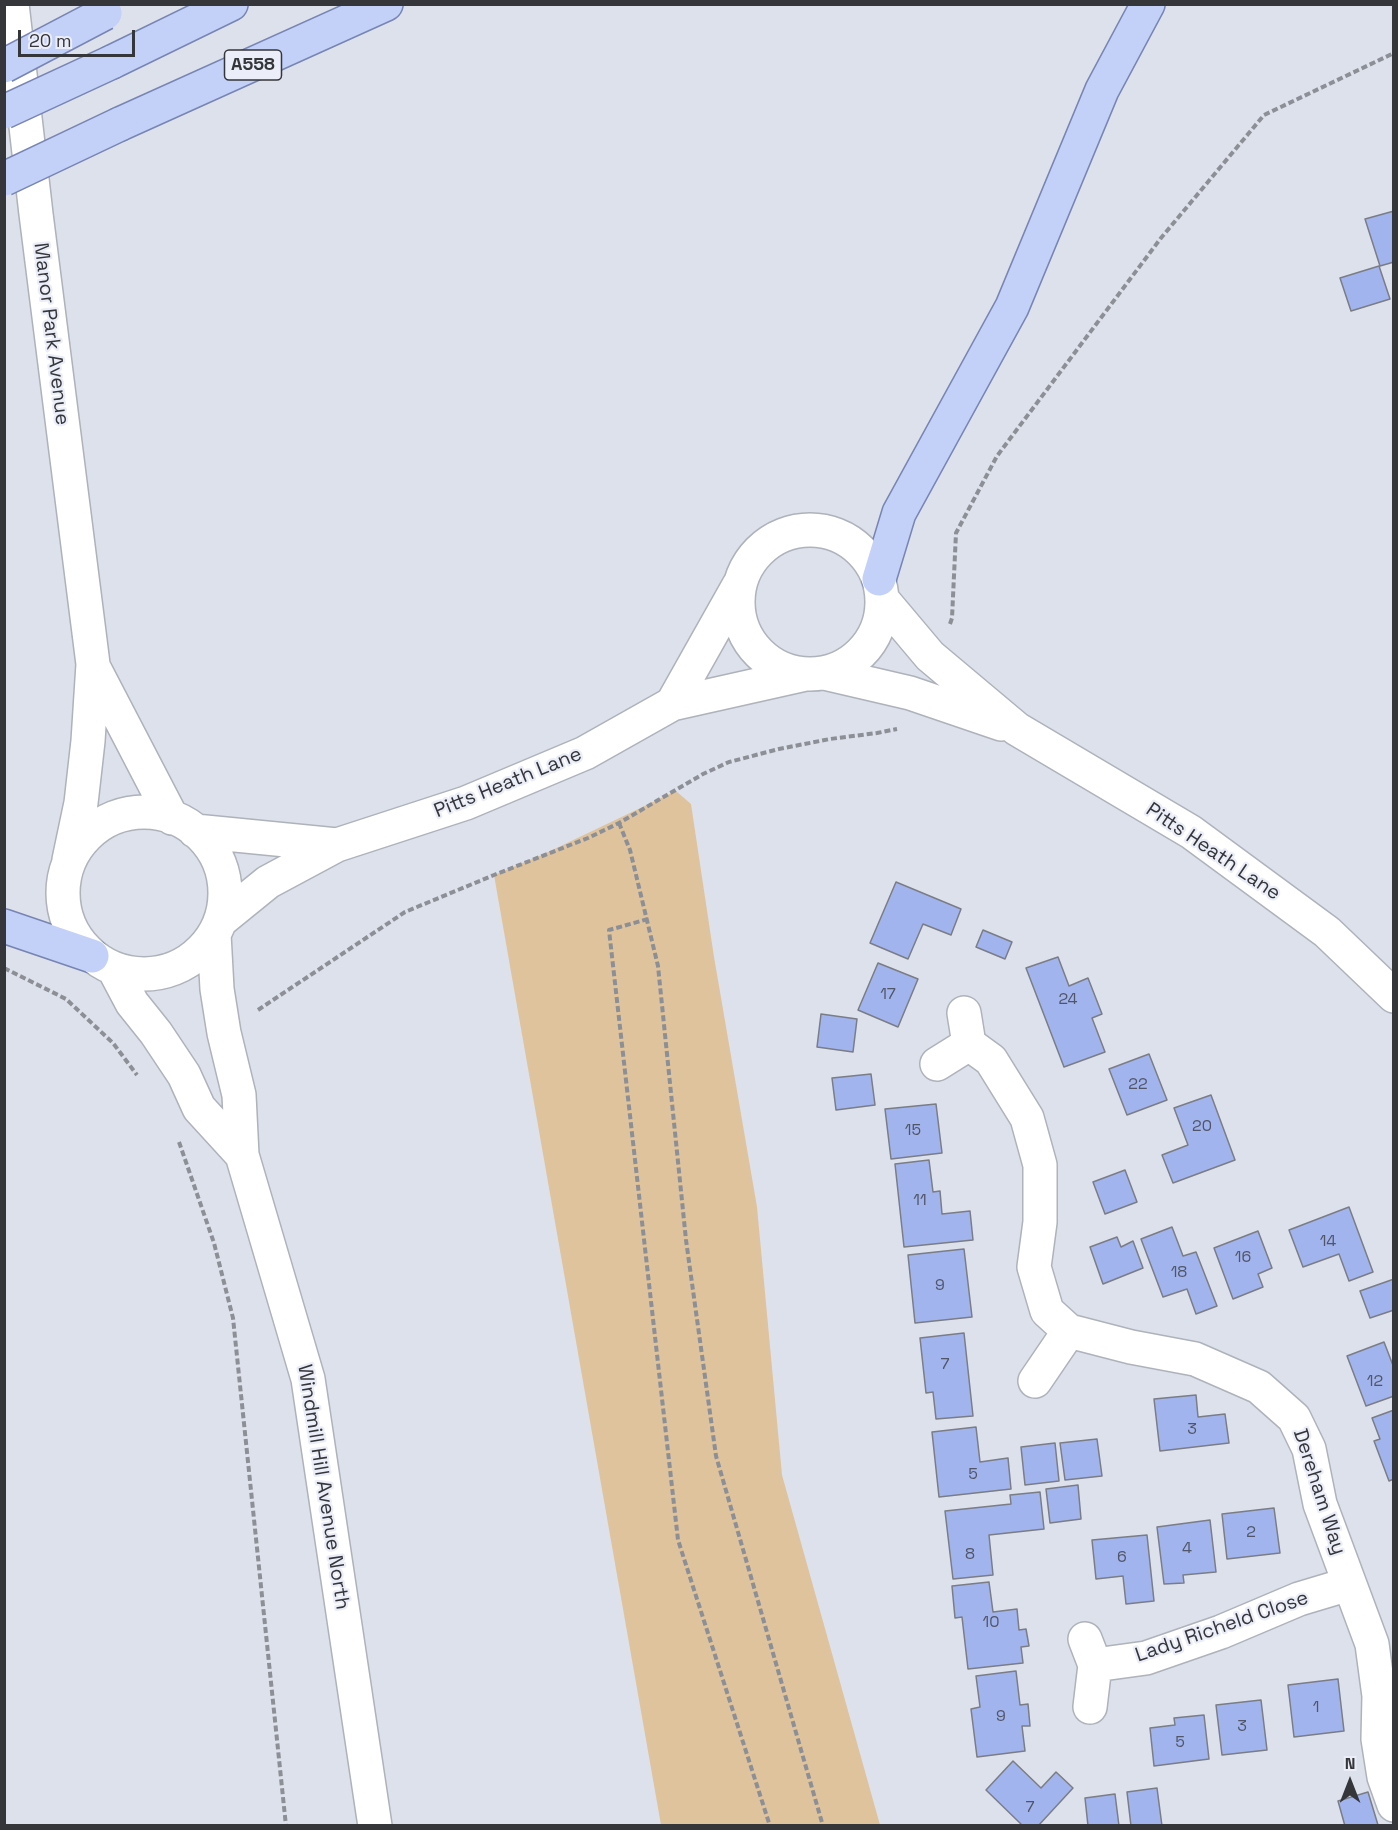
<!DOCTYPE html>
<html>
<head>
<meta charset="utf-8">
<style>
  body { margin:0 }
  #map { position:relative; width:1398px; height:1830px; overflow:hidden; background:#dde1eb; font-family:"Space Grotesk",sans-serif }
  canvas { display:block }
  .frame { position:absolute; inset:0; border:6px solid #35363a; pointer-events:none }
  .north { position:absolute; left:1320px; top:1752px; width:60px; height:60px; -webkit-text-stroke:4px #ebeef8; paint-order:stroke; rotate:0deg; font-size:16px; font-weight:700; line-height:24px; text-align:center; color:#35363a }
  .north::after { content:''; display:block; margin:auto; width:21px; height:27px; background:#35363a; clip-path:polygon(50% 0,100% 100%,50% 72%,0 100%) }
  .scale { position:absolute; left:18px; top:30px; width:117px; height:27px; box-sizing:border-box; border:3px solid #35363a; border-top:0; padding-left:8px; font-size:18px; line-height:21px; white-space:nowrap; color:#35363a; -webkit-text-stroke:4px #ebeef8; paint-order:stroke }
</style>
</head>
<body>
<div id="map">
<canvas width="1398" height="1830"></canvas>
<div class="frame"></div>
<div class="north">N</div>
<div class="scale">20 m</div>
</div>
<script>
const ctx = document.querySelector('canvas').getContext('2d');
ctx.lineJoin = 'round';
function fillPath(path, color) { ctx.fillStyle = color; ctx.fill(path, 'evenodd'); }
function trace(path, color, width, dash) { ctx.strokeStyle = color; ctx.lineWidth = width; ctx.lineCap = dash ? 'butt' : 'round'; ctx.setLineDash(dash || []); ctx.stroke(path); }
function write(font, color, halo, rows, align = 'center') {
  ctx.font = font + ' "Space Grotesk",sans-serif'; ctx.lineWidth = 4.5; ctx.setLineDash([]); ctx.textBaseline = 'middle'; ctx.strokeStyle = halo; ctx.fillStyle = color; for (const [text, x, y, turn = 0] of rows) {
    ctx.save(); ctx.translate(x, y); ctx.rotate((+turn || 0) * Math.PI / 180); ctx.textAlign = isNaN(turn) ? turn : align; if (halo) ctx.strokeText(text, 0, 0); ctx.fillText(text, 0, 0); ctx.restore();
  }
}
fillPath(new Path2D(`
  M 676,791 L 691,804 L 714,957 L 757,1207 L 782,1475 L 880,1825 L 661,1825 L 494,875 L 544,854 Z`), '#dec39d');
const building = new Path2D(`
  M 1394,211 L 1394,262 L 1380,266 L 1365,219 Z
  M 1379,266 L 1390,299 L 1351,311 L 1340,278 Z
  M 896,882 L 961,909 L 951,935 L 923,924 L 908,959 L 870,943 Z
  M 983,930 L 1012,942 L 1005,959 L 976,947 Z
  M 1058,957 L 1069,986 L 1088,978 L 1102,1014 L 1092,1018 L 1105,1052 L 1064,1067 L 1026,968 Z
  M 878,963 L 918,979 L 898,1027 L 858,1010 Z
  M 821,1014 L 857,1019 L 853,1052 L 817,1047 Z
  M 1149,1054 L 1167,1100 L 1127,1115 L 1109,1069 Z
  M 871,1074 L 875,1105 L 836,1110 L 832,1078 Z
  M 1211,1095 L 1235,1160 L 1173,1183 L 1162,1155 L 1188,1145 L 1174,1108 Z
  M 936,1104 L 942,1153 L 891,1159 L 885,1109 Z
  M 929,1160 L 933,1192 L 940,1191 L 942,1214 L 970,1211 L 973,1240 L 904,1247 L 895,1164 Z
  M 1125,1170 L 1137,1202 L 1105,1214 L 1093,1182 Z
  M 1349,1207 L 1373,1272 L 1349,1281 L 1339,1254 L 1303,1267 L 1289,1230 Z
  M 1172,1227 L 1183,1256 L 1196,1252 L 1217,1306 L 1196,1314 L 1187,1289 L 1163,1297 L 1141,1239 Z
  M 1258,1231 L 1272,1268 L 1258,1274 L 1263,1287 L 1233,1299 L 1214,1248 Z
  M 1117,1237 L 1121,1247 L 1133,1241 L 1143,1268 L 1103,1284 L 1090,1247 Z
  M 964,1249 L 972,1317 L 915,1323 L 908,1255 Z
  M 1394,1279 L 1394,1310 L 1370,1318 L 1360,1291 Z
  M 964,1333 L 973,1416 L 936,1419 L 933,1392 L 926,1393 L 920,1338 Z
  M 1384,1342 L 1394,1368 L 1394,1396 L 1366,1406 L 1347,1356 Z
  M 1196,1395 L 1198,1417 L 1225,1414 L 1229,1443 L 1160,1451 L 1154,1399 Z
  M 1394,1410 L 1394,1479 L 1389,1481 L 1374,1441 L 1380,1439 L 1372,1418 Z
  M 976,1427 L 980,1462 L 1008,1458 L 1011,1489 L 939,1497 L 932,1432 Z
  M 1097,1439 L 1102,1476 L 1065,1480 L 1060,1443 Z
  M 1055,1443 L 1059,1481 L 1025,1485 L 1021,1447 Z
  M 1078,1485 L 1081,1519 L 1050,1523 L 1046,1489 Z
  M 1040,1492 L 1044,1529 L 989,1535 L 993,1575 L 953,1579 L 945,1511 L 1011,1504 L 1010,1495 Z
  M 1274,1508 L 1280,1553 L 1227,1559 L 1222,1514 Z
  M 1210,1520 L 1216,1572 L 1183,1575 L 1184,1583 L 1164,1584 L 1157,1527 Z
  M 1147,1535 L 1154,1601 L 1126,1604 L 1123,1576 L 1096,1579 L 1092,1540 Z
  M 989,1582 L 993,1612 L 1017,1609 L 1019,1630 L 1026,1629 L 1029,1646 L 1021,1647 L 1023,1663 L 968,1669 L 962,1617 L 955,1618 L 952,1586 Z
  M 1016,1671 L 1020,1705 L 1028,1704 L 1030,1726 L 1022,1726 L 1025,1751 L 977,1757 L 971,1709 L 980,1707 L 976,1676 Z
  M 1338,1679 L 1344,1731 L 1294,1737 L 1288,1685 Z
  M 1261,1700 L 1267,1750 L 1222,1755 L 1216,1705 Z
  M 1204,1715 L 1209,1759 L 1154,1766 L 1150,1728 L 1175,1725 L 1174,1718 Z
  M 1013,1761 L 1041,1788 L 1056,1772 L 1073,1788 L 1038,1826 L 1023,1826 L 986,1790 Z
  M 1157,1788 L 1162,1826 L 1131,1826 L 1127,1792 Z
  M 1368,1792 L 1378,1825 L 1345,1826 L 1338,1801 Z
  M 1115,1794 L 1119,1826 L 1088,1826 L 1085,1798 Z`);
fillPath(building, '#a2b4ed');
trace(building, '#7a7d86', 1.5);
const minor = new Path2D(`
  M 12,4 L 36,214 L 93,664 L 88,741 L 81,803 L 69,860
  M738 602a72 72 0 1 1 144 0a72 72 0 1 1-144 0Z
  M 882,599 L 930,656 L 1017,729 L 1191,832 L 1327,932 L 1394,996
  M 93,666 L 172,818
  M 824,673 L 910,693 L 1001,724
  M 672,704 L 739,585
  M63 893a81 81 0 1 1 162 0a81 81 0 1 1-162 0Z
  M 195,831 L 337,845
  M 220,921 L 268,882 L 337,845 L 466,803 L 585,753 L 672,704 L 806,674
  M 214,934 L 217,989 L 224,1033 L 239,1095 L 242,1155 L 308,1379 L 375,1826
  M 114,969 L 132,1003 L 156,1033 L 184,1075 L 199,1108 L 242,1155
  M 969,1044 L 991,1060 L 1027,1118 L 1040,1165 L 1040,1222 L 1034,1267 L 1047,1311 L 1069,1331 L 1131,1347 L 1195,1359 L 1259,1387 L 1294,1418 L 1309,1449 L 1320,1504 L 1372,1644 L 1379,1696 L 1378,1739 L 1384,1777 L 1394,1805
  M 937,1064 L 969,1044 L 964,1013
  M 1035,1381 L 1069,1331
  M 1085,1639 L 1095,1665 L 1090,1707
  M 1095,1665 L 1146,1658 L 1221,1632 L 1299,1599 L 1349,1584`);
const major = new Path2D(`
  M 112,62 L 231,4
  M 120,124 L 386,4
  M 879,579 L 899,513 L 1012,307 L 1102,90 L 1148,4
  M 4,926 L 92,956`);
trace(minor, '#aeb2bb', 36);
trace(major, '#7785b3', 36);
trace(new Path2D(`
  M 950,624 L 952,618 L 956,533 L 997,456 L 1161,238 L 1264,115 L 1394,53
  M 619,823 L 630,850 L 658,966 L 686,1240 L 716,1456 L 823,1826
  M 648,919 L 609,930 L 678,1540 L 770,1826
  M 4,968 L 66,999 L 113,1043 L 137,1075
  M 258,1010 L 405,912 L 494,875 L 588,838 L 619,823 L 703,774 L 729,762 L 779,749 L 830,739 L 877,733 L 897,729
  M 179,1142 L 214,1243 L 233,1318 L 286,1826`), '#8d8f96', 4, [6, 3]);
trace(minor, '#fff', 33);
trace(major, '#c3d0f8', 33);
const majorBridge = new Path2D(`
  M 4,66 L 105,13
  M 4,112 L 112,62
  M 4,179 L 120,124`);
trace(majorBridge, '#7785b3', 36, []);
trace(majorBridge, '#c3d0f8', 33);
write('16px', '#505667', null, [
  ["17",888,995],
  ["24",1068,1000],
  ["22",1138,1085],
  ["20",1202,1127],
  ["15",913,1131],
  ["11",920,1201],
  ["14",1328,1242],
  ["16",1243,1258],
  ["18",1179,1273],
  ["9",940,1286],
  ["7",945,1365],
  ["12",1375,1382],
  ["3",1192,1430],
  ["5",973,1475],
  ["2",1251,1533],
  ["4",1187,1549],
  ["8",970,1555],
  ["6",1122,1558],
  ["10",991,1623],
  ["1",1316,1708],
  ["9",1001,1717],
  ["3",1242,1727],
  ["5",1180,1743],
  ["7",1030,1808]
]);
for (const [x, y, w] of [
  [253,65,57]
]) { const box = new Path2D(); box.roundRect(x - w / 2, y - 15, w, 30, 4.5); ctx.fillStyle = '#ebeef8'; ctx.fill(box); trace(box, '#35363a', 1.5); }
write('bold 18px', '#35363a', null, [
  ["A558",253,65]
]);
write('20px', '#35363a', '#ebeef8', [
  ["Manor Park Avenue",51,334,83],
  ["Pitts Heath Lane",508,783,-22],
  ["Pitts Heath Lane",1213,852,34],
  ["Windmill Hill Avenue North",323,1487,81],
  ["Dereham Way",1319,1492,72],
  ["Lady Richeld Close",1222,1627,-19]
]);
</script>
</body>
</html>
